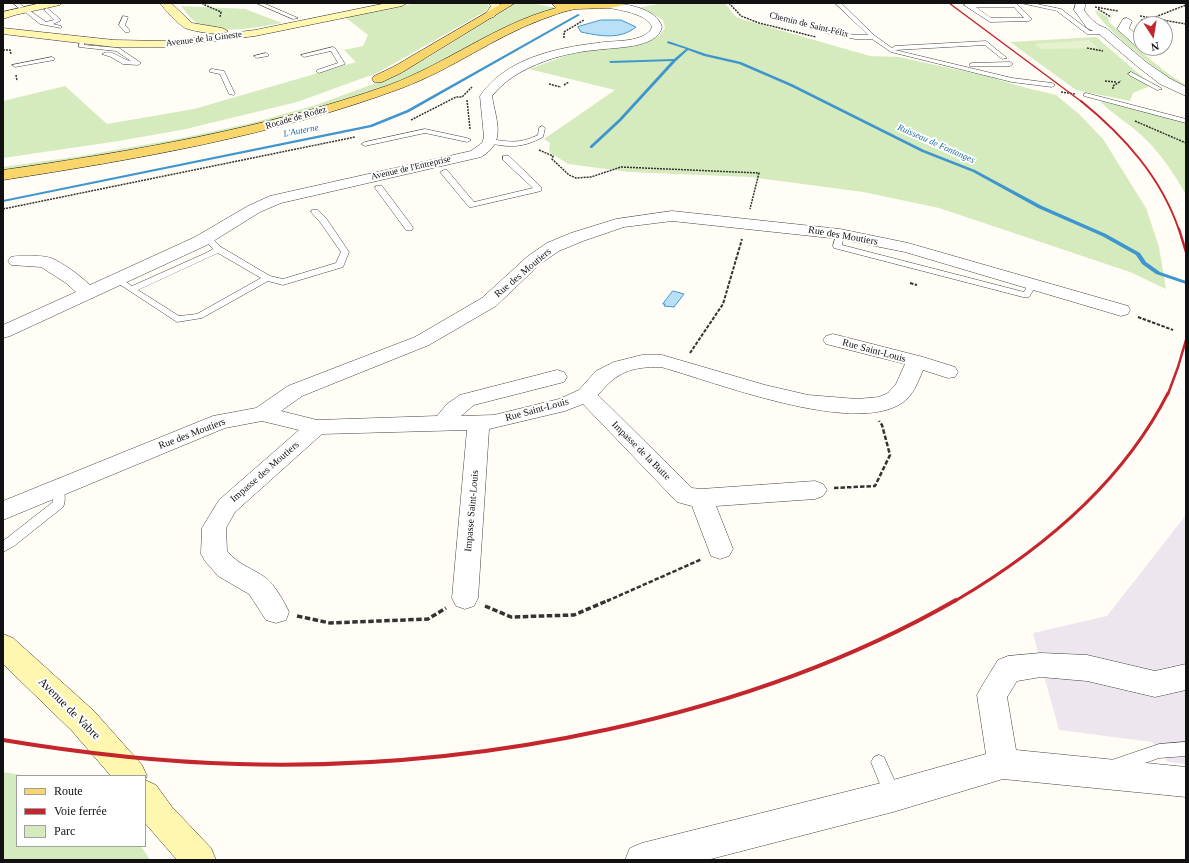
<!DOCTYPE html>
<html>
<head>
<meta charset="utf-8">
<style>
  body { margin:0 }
  #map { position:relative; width:1189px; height:863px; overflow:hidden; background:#fffdf5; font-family:"Times New Roman",serif }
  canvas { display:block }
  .frame { position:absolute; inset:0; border:4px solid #111; pointer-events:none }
  .legend { position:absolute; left:16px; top:775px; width:130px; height:72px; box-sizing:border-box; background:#fff; border:1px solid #a0a0a0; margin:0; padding:5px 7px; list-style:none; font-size:12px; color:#111 }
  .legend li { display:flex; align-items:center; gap:8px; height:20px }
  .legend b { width:20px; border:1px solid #a0a0a0 }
  .north { position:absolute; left:1133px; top:16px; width:40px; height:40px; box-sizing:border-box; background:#fff; border:1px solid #a0a0a0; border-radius:50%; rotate:168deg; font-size:11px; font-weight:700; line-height:16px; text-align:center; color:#111 }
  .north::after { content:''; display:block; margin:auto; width:14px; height:18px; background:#c4262e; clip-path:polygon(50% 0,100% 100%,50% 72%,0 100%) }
</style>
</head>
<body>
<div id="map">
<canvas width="1189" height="863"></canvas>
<div class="frame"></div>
<ul class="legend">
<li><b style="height:5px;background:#f9d66b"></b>Route</li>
<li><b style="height:5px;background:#c4262e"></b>Voie ferrée</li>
<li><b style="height:11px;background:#d5ebbd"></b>Parc</li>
</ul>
<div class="north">N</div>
</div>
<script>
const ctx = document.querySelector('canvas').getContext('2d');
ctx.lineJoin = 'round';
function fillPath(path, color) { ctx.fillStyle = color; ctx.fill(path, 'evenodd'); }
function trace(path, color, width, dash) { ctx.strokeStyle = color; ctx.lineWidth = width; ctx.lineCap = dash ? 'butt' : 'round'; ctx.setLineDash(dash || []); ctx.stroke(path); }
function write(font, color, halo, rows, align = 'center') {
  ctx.font = font + ' "Times New Roman",serif'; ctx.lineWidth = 4; ctx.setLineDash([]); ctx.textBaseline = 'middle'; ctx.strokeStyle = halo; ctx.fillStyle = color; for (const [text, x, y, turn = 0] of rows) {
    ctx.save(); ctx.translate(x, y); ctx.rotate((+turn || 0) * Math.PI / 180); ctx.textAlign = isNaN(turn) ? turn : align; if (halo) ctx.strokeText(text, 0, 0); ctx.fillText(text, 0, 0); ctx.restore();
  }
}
fillPath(new Path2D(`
  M 1186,515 L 1186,764 L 1168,762 L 1152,742 L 1059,730 L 1041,665 L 1033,633 L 1107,616 Z`), '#eee6ef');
fillPath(new Path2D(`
  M 417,3 L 487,3 L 489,7 L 486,11 L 377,73 L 297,102 L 186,129 L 119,141 L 3,158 L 3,101 L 65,86 L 107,124 L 194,109 L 356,62 L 344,50 L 363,46 L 368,35 L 345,17 Z
  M 515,3 L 530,3 L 557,8 L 513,25 L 432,66 L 402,80 L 317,109 L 210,137 L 3,172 L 3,167 L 81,156 L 177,139 L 252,123 L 316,105 L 390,78 L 429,57 Z
  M 663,3 L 725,3 L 735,16 L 741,19 L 870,56 L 899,57 L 986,76 L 1023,87 L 1056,95 L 1079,114 L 1103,139 L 1146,208 L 1159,247 L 1166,289 L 1130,272 L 939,208 L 863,192 L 750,177 L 629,172 L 568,164 L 549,152 L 550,143 L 544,139 L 615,90 L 529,69 L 571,54 L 641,43 L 659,36 L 665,28 L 663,20 L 653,14 L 637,8 Z
  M 181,6 L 245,9 L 282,23 C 260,27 218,35 198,24 C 191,20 186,12 181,6 Z
  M 1095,10 L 1108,17 L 1109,22 C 1134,44 1157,69 1186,85 L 1186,88 C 1181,85 1175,82 1170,79 C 1156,69 1099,24 1095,10 Z
  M 1096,37 L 1152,85 L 1133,93 L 1130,101 L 1076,90 L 1010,42 Z
  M 1100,101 L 1186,122 L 1186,195 C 1174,173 1159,151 1140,134 C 1127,122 1112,114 1100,101 Z
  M 3,772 L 28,776 L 17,776 L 17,846 L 141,846 L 150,860 L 3,860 Z`), '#d5ebbd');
fillPath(new Path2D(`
  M 1089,40 L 1098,48 L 1042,49 L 1034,44 Z`), '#e6f2cf');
const water = new Path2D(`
  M 601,20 L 621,20 L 636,27 C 620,40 600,36 581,32 L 578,27 Z
  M 673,291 L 684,294 L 674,307 L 664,306 L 665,304 L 663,304 Z`);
fillPath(water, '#b9e0f7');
trace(water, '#3f96cf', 1);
fillPath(new Path2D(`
  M 578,14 L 580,15 L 409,112 L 372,127 L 3,202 L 3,200 L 370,125 L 407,110 Z
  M 668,41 L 706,54 L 741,62 L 792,84 L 924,150 L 975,170 L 1042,206 L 1106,234 L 1140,253 L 1146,262 L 1160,272 L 1186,281 L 1186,284 L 1156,274 L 1142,264 L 1136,255 L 1102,236 L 1038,208 L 973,172 L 922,152 L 790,86 L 739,64 L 704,56 L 688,50 L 676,61 L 621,121 L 592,148 L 590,148 L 590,146 L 619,119 L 672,61 L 611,63 L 609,62 L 610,61 L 674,59 L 686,49 L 667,43 Z`), '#3f96cf');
const lane = new Path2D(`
  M 13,3 L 19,3 L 24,7 L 19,8 Z
  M 256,3 L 263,3 L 298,18 L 293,19 Z
  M 835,3 L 841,3 L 875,36 L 892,48 L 895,46 L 986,41 L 1007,58 L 1002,59 L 985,45 L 895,50 L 1012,78 L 1052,83 L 1055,85 L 1052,87 L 1012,82 L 891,52 L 872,39 L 855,39 L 825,33 L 824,32 L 827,30 L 855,35 L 868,35 Z
  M 967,3 L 1016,3 L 1032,19 L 1029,21 L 990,22 L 964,5 ZM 976,7 L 1014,7 L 1024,18 L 991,18 Z
  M 1021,3 L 1032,3 L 1061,9 L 1090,31 L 1103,30 L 1106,32 L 1103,34 L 1087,34 L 1057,11 Z
  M 47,8 L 60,19 L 60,21 L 53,24 L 61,26 L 61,28 L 40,24 L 24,11 L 29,10 L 46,22 L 54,20 L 44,10 Z
  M 123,16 L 128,17 L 125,25 L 130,31 L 129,32 L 125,32 L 119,25 Z
  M 80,39 L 84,39 L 84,45 L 119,48 L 141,63 L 138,65 L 123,64 L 111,57 L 102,54 C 112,48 121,60 131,61 L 116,51 L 79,47 Z
  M 333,47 L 335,48 L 345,64 L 319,73 L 316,71 L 317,70 L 338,63 L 331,51 L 304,57 L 301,55 Z
  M 266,53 L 269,55 L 268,56 L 257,58 L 254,56 Z
  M 52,57 L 55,59 L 54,60 L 15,67 L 12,65 Z
  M 972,63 L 1010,62 L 1013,64 L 1010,66 L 970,66 L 970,64 Z
  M 212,69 L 224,71 L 235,94 L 234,95 L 229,94 L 220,74 L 210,72 L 210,70 Z
  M 1131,72 L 1161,88 L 1162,89 L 1157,90 L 1129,75 L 1128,74 Z
  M 1086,93 L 1186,119 L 1186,123 L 1084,96 L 1084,94 Z
  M 542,126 L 545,128 L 543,137 C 528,145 516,148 499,145 C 494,144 490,144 486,141 L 490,139 C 510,142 519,144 538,135 L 539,128 Z
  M 425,129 L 467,138 L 471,140 L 467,142 L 425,133 L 365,146 L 361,144 L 365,142 Z
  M 503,156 L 509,156 L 541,187 L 541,191 L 472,207 L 469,207 L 440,172 L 444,170 L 447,170 L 474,202 L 533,188 L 503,160 Z
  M 376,186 L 382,186 L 412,226 L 413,228 L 412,230 L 406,230 L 375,188 Z
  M 312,210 L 318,210 L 326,218 L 349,252 L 343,267 L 283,285 L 268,281 L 202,318 L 177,322 L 113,280 L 114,278 L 120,278 L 132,286 L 206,253 L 213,249 L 203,238 L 207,235 L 210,236 L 221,247 L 270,276 L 283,279 L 336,263 L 341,252 L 320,222 L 311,212 ZM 218,253 L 261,278 L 197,314 L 179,316 L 138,290 Z
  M 837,232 L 840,232 L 844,234 L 842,245 L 1024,292 L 1030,282 L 1036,282 L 1037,284 L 1029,297 L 1023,297 L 834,248 L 833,246 Z
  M 58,485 L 62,486 C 65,491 66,502 63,507 L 14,546 L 3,552 L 3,541 L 53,502 L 52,489 L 54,486 Z
  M 1186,742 L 1186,756 L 1159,758 L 1114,774 L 1109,771 L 1106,766 L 1109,761 L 1159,744 Z
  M 879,755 L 884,757 L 901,795 L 899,801 L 893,803 L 887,801 L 871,762 L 874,757 Z`);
const street = new Path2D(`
  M 605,3 C 623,3 656,7 662,27 C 657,49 615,47 596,50 C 582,51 568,54 554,58 C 530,66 508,76 492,96 C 496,121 507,142 481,157 L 281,203 L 260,212 L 207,245 L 10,336 L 3,338 L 3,325 L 76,292 L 66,283 L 41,267 L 11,265 L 8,261 L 11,257 C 20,255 42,255 51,258 C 65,264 79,275 90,285 L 195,237 L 248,206 L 270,196 L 471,151 L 482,143 L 484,137 L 480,96 C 505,59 555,48 597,43 C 614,40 638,43 650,31 L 652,27 C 647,13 618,10 605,7 L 604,5 Z
  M 1076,3 L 1086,3 L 1084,10 C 1090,19 1096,25 1106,28 L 1146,62 L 1169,78 L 1186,87 L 1186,96 L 1160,84 L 1138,67 L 1098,33 L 1087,28 L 1074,10 Z
  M 1127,18 L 1132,21 L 1129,28 L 1141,39 L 1141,48 L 1143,48 L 1137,47 L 1117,29 L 1123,19 Z
  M 672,211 L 840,229 L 908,243 L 1128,306 L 1130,310 L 1128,314 L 1121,316 L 905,252 L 840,239 L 672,221 L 624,227 L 583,241 L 559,251 L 540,264 L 496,306 L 429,345 L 302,396 L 281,411 L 317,420 L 437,416 L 447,404 L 460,395 L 557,370 L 564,372 L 567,377 L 564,382 L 474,405 L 461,416 L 494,415 L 559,399 L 579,390 L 596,371 L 614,362 L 642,355 L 662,355 L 765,385 L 808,395 L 857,399 L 879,397 L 888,393 L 896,384 L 905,364 L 826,344 L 823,340 L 826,336 L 833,334 L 923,357 L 955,367 L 958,372 L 955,377 L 948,378 L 923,370 C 918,382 913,396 902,403 C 853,436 715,382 661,367 C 631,367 618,371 598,395 L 692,488 L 701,489 L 815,481 L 823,484 L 827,490 L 823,496 L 815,499 L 716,506 L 733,549 L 729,556 L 720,559 L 711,556 L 692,506 L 677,502 L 583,404 L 565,411 L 489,429 L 478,598 L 474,606 L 465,609 L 456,606 L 452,598 L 467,430 L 322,434 L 235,512 L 226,528 L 227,551 C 241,567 251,567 266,578 C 274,584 285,603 289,612 L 286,620 L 276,623 L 266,620 L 249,594 L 218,576 L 205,561 L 201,554 L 202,528 L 219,500 L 299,430 L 262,421 L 225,428 L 3,520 L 3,501 L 213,416 L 256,408 L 288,386 L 415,337 L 482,298 L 528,256 L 547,243 L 571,233 L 616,219 Z
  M 1041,653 L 1087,655 L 1155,671 L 1186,664 L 1186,690 L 1155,697 L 1087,681 L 1041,677 L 1017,681 L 1007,697 L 1016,750 L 1186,767 L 1186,797 L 1003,779 L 893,812 L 707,860 L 625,860 L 630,848 L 642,843 L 893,780 L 986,754 L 977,695 L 982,686 L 998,660 L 1008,656 Z`);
const secondary = new Path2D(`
  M 41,3 L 61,3 L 60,5 L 15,15 L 3,19 L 3,12 Z
  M 160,3 L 171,3 L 192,23 L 222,28 L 228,31 C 222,37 192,31 185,28 C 178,24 164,9 160,3 Z
  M 387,3 L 407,3 L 402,6 L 255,36 L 166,47 L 114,47 L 3,34 L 3,28 L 114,40 L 166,41 L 255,30 Z
  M 489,3 L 499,3 L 501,6 L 494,17 L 490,18 L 485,15 L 491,6 Z
  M 3,634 L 13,638 L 94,711 L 142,765 L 147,776 L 145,780 L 145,776 L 111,776 L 72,731 L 3,664 Z
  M 145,780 L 156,785 L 172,807 L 211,848 L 216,860 L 177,860 L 145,823 Z`);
const primary = new Path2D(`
  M 503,3 L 515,3 L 401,73 L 382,82 L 374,82 L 372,79 L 374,76 L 393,67 Z
  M 554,3 L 625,3 C 618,11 582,7 571,10 C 561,12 552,16 543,19 C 494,37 451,70 402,88 C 273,136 138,159 3,180 L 3,170 C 134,151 264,129 389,85 C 446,64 496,24 556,8 L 553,5 Z`);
trace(lane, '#444', 1);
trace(street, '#444', 1);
trace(secondary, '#333', 1);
trace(primary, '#222', 1);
trace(new Path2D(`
  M 204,3 L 203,4 L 205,5 L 221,12 L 220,17
  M 729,3 L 741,16 L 759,23 L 816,37
  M 1095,7 L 1118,11
  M 1098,9 L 1111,17
  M 1140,16 L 1186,24
  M 1141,20 L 1150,19 L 1186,5
  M 564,38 L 564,32 L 584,20
  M 1087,48 L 1103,51
  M 3,50 L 10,50 L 11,54
  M 16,75 L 17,81
  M 1105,81 L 1117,82
  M 549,84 L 561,87
  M 564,85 L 569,82
  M 1113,89 L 1113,86 L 1121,81
  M 1061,92 L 1075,94
  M 467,100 L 470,129
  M 411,120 L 456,97 L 462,97 L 472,87
  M 1135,121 L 1186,143
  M 539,150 L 553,156 L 552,159 L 569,175 L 576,178 L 591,177 L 621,167 L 759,173 L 750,209
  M 3,209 L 355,137`), '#333', 1.5, [2, 1]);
trace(new Path2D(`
  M 910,283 L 917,285
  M 1138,317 L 1173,330
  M 690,353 L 723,304 L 742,239`), '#333', 2, [3.5, 1.5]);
trace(new Path2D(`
  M 834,488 L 875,486 L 890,455 L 882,425 L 879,421
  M 607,601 L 702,559`), '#333', 2.5, [4.5, 2]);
trace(new Path2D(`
  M 485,606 L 511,617 L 574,615 L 609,600
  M 297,616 L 330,623 L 428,619 L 446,608`), '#333', 3.5, [5.5, 2.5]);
fillPath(lane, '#fff');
fillPath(street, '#fff');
fillPath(secondary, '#fff6b0');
fillPath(primary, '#f9d66b');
trace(new Path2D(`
  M 949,3 L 1082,102`), '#c4262e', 1.5);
trace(new Path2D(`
  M 1081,101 C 1124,136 1161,177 1179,230`), '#c4262e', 2);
trace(new Path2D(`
  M 1179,229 L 1186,252
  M 1168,394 L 1178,367 L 1186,340`), '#c4262e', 2.5);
trace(new Path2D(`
  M 955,601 C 1042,550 1122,484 1168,393`), '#c4262e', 3);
trace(new Path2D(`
  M 3,740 C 81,753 159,762 238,764 C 476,771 749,719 956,600`), '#c4262e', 4);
write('9px', '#111', '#fff', [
  ["Chemin de Saint-Félix",809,25,14],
  ["Avenue de la Gineste",204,39,-7],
  ["Rocade de Rodez",296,118,-16],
  ["Avenue de l'Entreprise",411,168,-13]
]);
write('italic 9px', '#1768a6', '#fff', [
  ["L'Auterne",301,131,-11],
  ["Ruisseau de Fontanges",936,144,24]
]);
write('10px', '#111', '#fff', [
  ["Rue des Moutiers",843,236,10],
  ["Rue des Moutiers",523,273,-40],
  ["Rue Saint-Louis",874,351,15],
  ["Rue Saint-Louis",537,410,-15],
  ["Rue des Moutiers",192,434,-21],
  ["Impasse de la Butte",641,451,45],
  ["Impasse des Moutiers",265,472,-41],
  ["Impasse Saint-Louis",472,511,-85]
]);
write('12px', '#111', '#fff', [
  ["Avenue de Vabre",69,709,45]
]);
</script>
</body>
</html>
